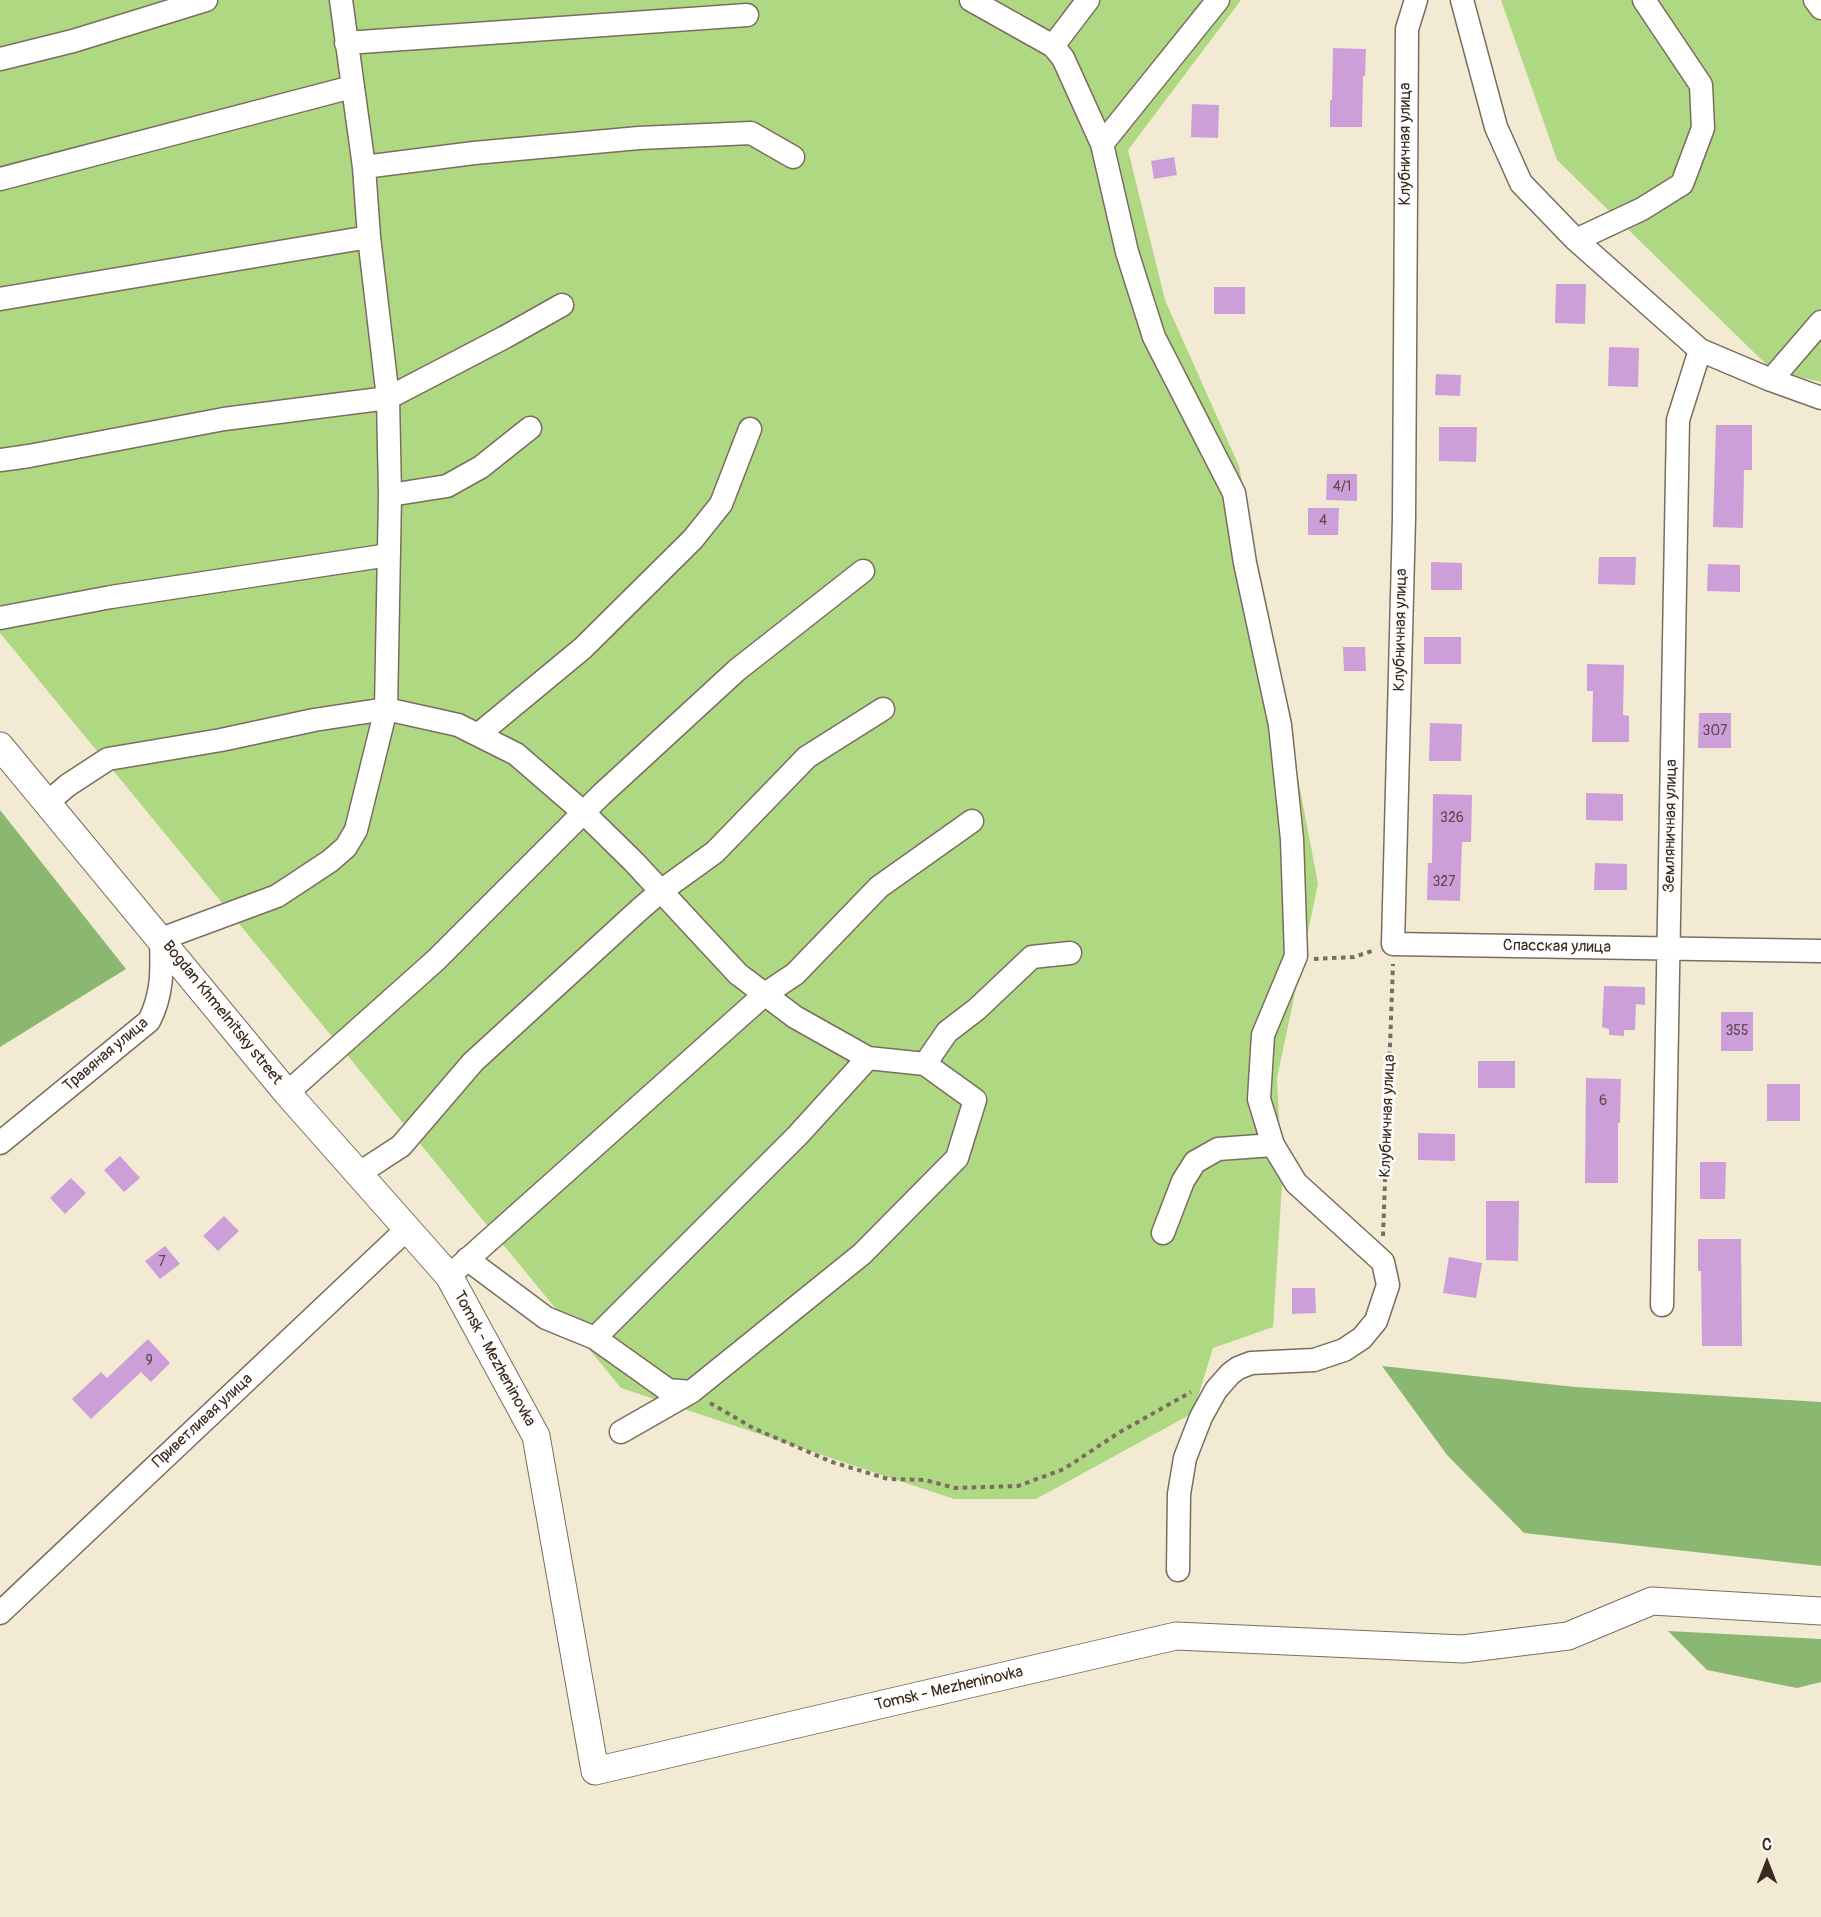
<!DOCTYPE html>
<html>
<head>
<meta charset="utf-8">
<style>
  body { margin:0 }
  #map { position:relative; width:1821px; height:1917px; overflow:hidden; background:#f3ead4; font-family:Pangolin,sans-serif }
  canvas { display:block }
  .north { position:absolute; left:1737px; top:1833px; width:60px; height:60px; -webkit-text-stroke:4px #fff; paint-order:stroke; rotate:0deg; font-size:16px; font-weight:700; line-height:24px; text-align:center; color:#3b2a1e }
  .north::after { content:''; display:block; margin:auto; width:21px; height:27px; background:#3b2a1e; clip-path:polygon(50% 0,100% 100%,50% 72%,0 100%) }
</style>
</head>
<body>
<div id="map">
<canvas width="1821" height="1917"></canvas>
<div class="north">С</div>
</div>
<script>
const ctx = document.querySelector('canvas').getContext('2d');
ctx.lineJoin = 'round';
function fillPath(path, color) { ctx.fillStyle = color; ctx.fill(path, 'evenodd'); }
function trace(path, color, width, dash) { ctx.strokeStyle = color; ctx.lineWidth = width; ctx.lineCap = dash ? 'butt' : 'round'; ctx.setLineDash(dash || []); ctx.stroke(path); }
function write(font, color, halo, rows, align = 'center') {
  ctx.font = font + ' Pangolin,sans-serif'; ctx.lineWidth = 5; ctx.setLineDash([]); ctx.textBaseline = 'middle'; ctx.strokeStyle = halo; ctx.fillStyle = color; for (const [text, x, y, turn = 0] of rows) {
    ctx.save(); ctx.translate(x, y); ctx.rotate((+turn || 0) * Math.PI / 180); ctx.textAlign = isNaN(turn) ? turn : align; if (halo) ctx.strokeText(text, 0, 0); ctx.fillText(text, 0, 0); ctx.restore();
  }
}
fillPath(new Path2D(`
  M 0,0 L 1241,0 L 1128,150 L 1165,300 L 1239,466 L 1318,884 L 1277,1078 L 1282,1185 L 1273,1327 L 1213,1348 L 1193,1413 L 1036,1499 L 954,1499 L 621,1388 L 0,633 Z
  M 1501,0 L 1821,0 L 1821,382 L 1773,371 L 1557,160 Z`), '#afd882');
fillPath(new Path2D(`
  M 0,810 L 126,969 L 0,1047 Z
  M 1382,1366 L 1575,1387 L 1821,1402 L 1821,1566 L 1524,1533 L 1447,1455 Z
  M 1668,1631 L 1821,1639 L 1821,1682 L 1797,1688 L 1707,1670 Z`), '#8bb870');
fillPath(new Path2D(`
  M 1333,48 L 1366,49 L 1365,76 L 1363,76 L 1362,127 L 1330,127 L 1330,100 L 1332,100 Z
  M 1192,104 L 1219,105 L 1218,138 L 1191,137 Z
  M 1174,157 L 1177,175 L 1154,179 L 1151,161 Z
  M 1556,284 L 1586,284 L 1585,324 L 1555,323 Z
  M 1214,287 L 1245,287 L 1245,314 L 1214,314 Z
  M 1609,347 L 1639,348 L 1638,387 L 1608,386 Z
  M 1436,374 L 1461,375 L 1460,396 L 1435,395 Z
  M 1716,425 L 1752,425 L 1752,470 L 1744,470 L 1743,528 L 1713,527 Z
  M 1439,427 L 1477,427 L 1476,462 L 1439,461 Z
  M 1327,474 L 1357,474 L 1357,501 L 1326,500 Z
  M 1308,508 L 1339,508 L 1338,535 L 1308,535 Z
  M 1599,557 L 1636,557 L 1635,585 L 1598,584 Z
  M 1431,562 L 1462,563 L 1462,590 L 1431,590 Z
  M 1708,564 L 1740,565 L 1740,592 L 1707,591 Z
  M 1424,637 L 1461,637 L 1461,664 L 1424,664 Z
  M 1343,647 L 1365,647 L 1366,671 L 1344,671 Z
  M 1587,664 L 1624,665 L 1623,715 L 1629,716 L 1629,742 L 1592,742 L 1593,691 L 1587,691 Z
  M 1699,713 L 1731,713 L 1731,748 L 1698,748 Z
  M 1430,723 L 1462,724 L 1461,761 L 1429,761 Z
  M 1586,793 L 1623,794 L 1623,821 L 1586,820 Z
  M 1433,794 L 1472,795 L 1471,842 L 1462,842 L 1460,901 L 1427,900 L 1428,863 L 1432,863 Z
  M 1595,863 L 1627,864 L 1627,890 L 1594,890 Z
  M 1604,986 L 1645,987 L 1645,1005 L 1636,1004 L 1635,1030 L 1624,1030 L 1624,1036 L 1609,1035 L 1609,1029 L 1602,1027 Z
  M 1721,1012 L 1753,1012 L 1753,1051 L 1721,1051 Z
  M 1478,1061 L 1515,1061 L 1515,1088 L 1478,1088 Z
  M 1586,1078 L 1621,1079 L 1620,1123 L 1618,1123 L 1618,1183 L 1585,1183 Z
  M 1767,1084 L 1800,1084 L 1800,1121 L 1767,1121 Z
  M 1418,1133 L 1455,1134 L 1455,1161 L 1418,1160 Z
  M 120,1156 L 140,1178 L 124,1192 L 104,1170 Z
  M 1700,1162 L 1726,1162 L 1725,1199 L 1700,1199 Z
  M 71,1178 L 86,1193 L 65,1214 L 50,1198 Z
  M 1486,1201 L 1519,1201 L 1518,1261 L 1486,1260 Z
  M 224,1216 L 239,1231 L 218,1251 L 203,1236 Z
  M 1698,1239 L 1741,1239 L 1742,1346 L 1702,1346 L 1701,1271 L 1698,1271 Z
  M 165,1246 L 180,1264 L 160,1279 L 145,1261 Z
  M 1449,1257 L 1482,1263 L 1476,1298 L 1443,1293 Z
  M 1292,1288 L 1315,1288 L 1316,1313 L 1292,1314 Z
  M 148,1339 L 170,1363 L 151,1382 L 141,1372 L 91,1419 L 72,1399 L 101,1372 L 107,1378 Z`), '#cc9fd8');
const minor = new Path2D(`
  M 971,0 L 1053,46 L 1063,58 L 1102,144
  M 1416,0 L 1407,29 L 1404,518 L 1393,944 L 1821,951
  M 1462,0 L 1496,127 L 1521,183 L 1576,240 L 1700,350 L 1771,380 L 1821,398
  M 1815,0 L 1821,8
  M 346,43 L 747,15
  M 1053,46 L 1088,0
  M 0,59 L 73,41 L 206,0
  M 364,167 L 474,153 L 639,138 L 751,133 L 793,157
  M 0,179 L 352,87
  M 1576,240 L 1642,209 L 1682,184 L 1703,128 L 1701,85 L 1644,0
  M 0,299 L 369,237
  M 1771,380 L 1821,322
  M 0,460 L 29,456 L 224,419 L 388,398 L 505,337 L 562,305
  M 390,495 L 447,486 L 481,467 L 530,428
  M 0,618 L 111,597 L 389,555
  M 479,734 L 583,648 L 693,539 L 721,504 L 750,429
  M 47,803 L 68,785 L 108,759 L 221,740 L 314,720 L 386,709 L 458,725 L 516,754 L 583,812 L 634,862 L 738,974 L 795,1017 L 868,1058 L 925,1064 L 975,1100 L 957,1158 L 862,1254 L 691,1392 L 668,1390 L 595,1338
  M 925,1064 L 947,1032 L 977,1009 L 1032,957 L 1070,953
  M 287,1093 L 436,960 L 601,795 L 737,670 L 863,571
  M 0,1143 L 149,1021 C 163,994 162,969 161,939 L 277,896 L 330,861 L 346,847 L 356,830 L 386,709 L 390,495 L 388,398 L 369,237 L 364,167 L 341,0
  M 358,1174 L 401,1146 L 473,1062 L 639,910 L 661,891 L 715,852 L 807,757 L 883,709
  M 1163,1233 L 1183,1181 L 1195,1162 L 1218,1149 L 1273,1145
  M 467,1259 L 546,1318 L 595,1338 L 798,1135 L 868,1058
  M 449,1276 L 765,994 L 795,974 L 879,887 L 972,821
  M 1662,1305 L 1678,420 L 1700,350
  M 621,1432 L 691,1392
  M 1178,1570 L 1179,1494 L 1185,1458 L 1201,1417 L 1216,1390 L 1230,1374 L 1238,1368 L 1251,1363 L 1314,1360 L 1344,1350 L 1362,1338 L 1376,1321 L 1388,1285 L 1383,1262 L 1296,1183 L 1273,1145 L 1259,1099 L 1263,1035 L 1296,956 L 1292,839 L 1280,725 L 1245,563 L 1234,493 L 1154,337 L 1127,252 L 1102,144 L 1218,0
  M 0,1613 L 407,1229`);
const tertiary = new Path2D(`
  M 0,746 L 287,1093 L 449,1276 L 536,1436 L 595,1771 L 1176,1636 L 1463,1649 L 1568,1636 L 1652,1601 L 1821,1611`);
trace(minor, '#7b6d5e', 25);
trace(tertiary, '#7b6d5e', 29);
trace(new Path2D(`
  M 1314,959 L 1354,957 L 1375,950
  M 1383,1236 L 1393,964
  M 710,1403 L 753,1428 L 832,1462 L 888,1479 L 925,1480 L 955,1488 L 1018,1486 L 1064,1469 L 1120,1432 L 1191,1392`), '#7b6d5e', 4, [4.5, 4.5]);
trace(minor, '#fff', 22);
trace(tertiary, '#fff', 27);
write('14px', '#5f474c', null, [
  ["4/1",1342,487],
  ["4",1323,521],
  ["307",1715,731],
  ["326",1452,818],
  ["327",1444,882],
  ["355",1737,1031],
  ["6",1603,1101],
  ["7",162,1262],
  ["9",149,1361]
]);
write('16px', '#3b2a1e', '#fff', [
  ["Клубничная улица",1406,144,-90],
  ["Клубничная улица",1401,630,-89],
  ["Земляничная улица",1671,826,-89],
  ["Спасская улица",1557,947,1],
  ["Bogdan Khmelnitsky street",222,1013,51],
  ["Травяная улица",106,1055,-40],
  ["Клубничная улица",1388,1116,-88],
  ["Tomsk - Mezheninovka",494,1359,61],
  ["Приветливая улица",203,1421,-43],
  ["Tomsk - Mezheninovka",949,1689,-13]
]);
</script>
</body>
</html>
